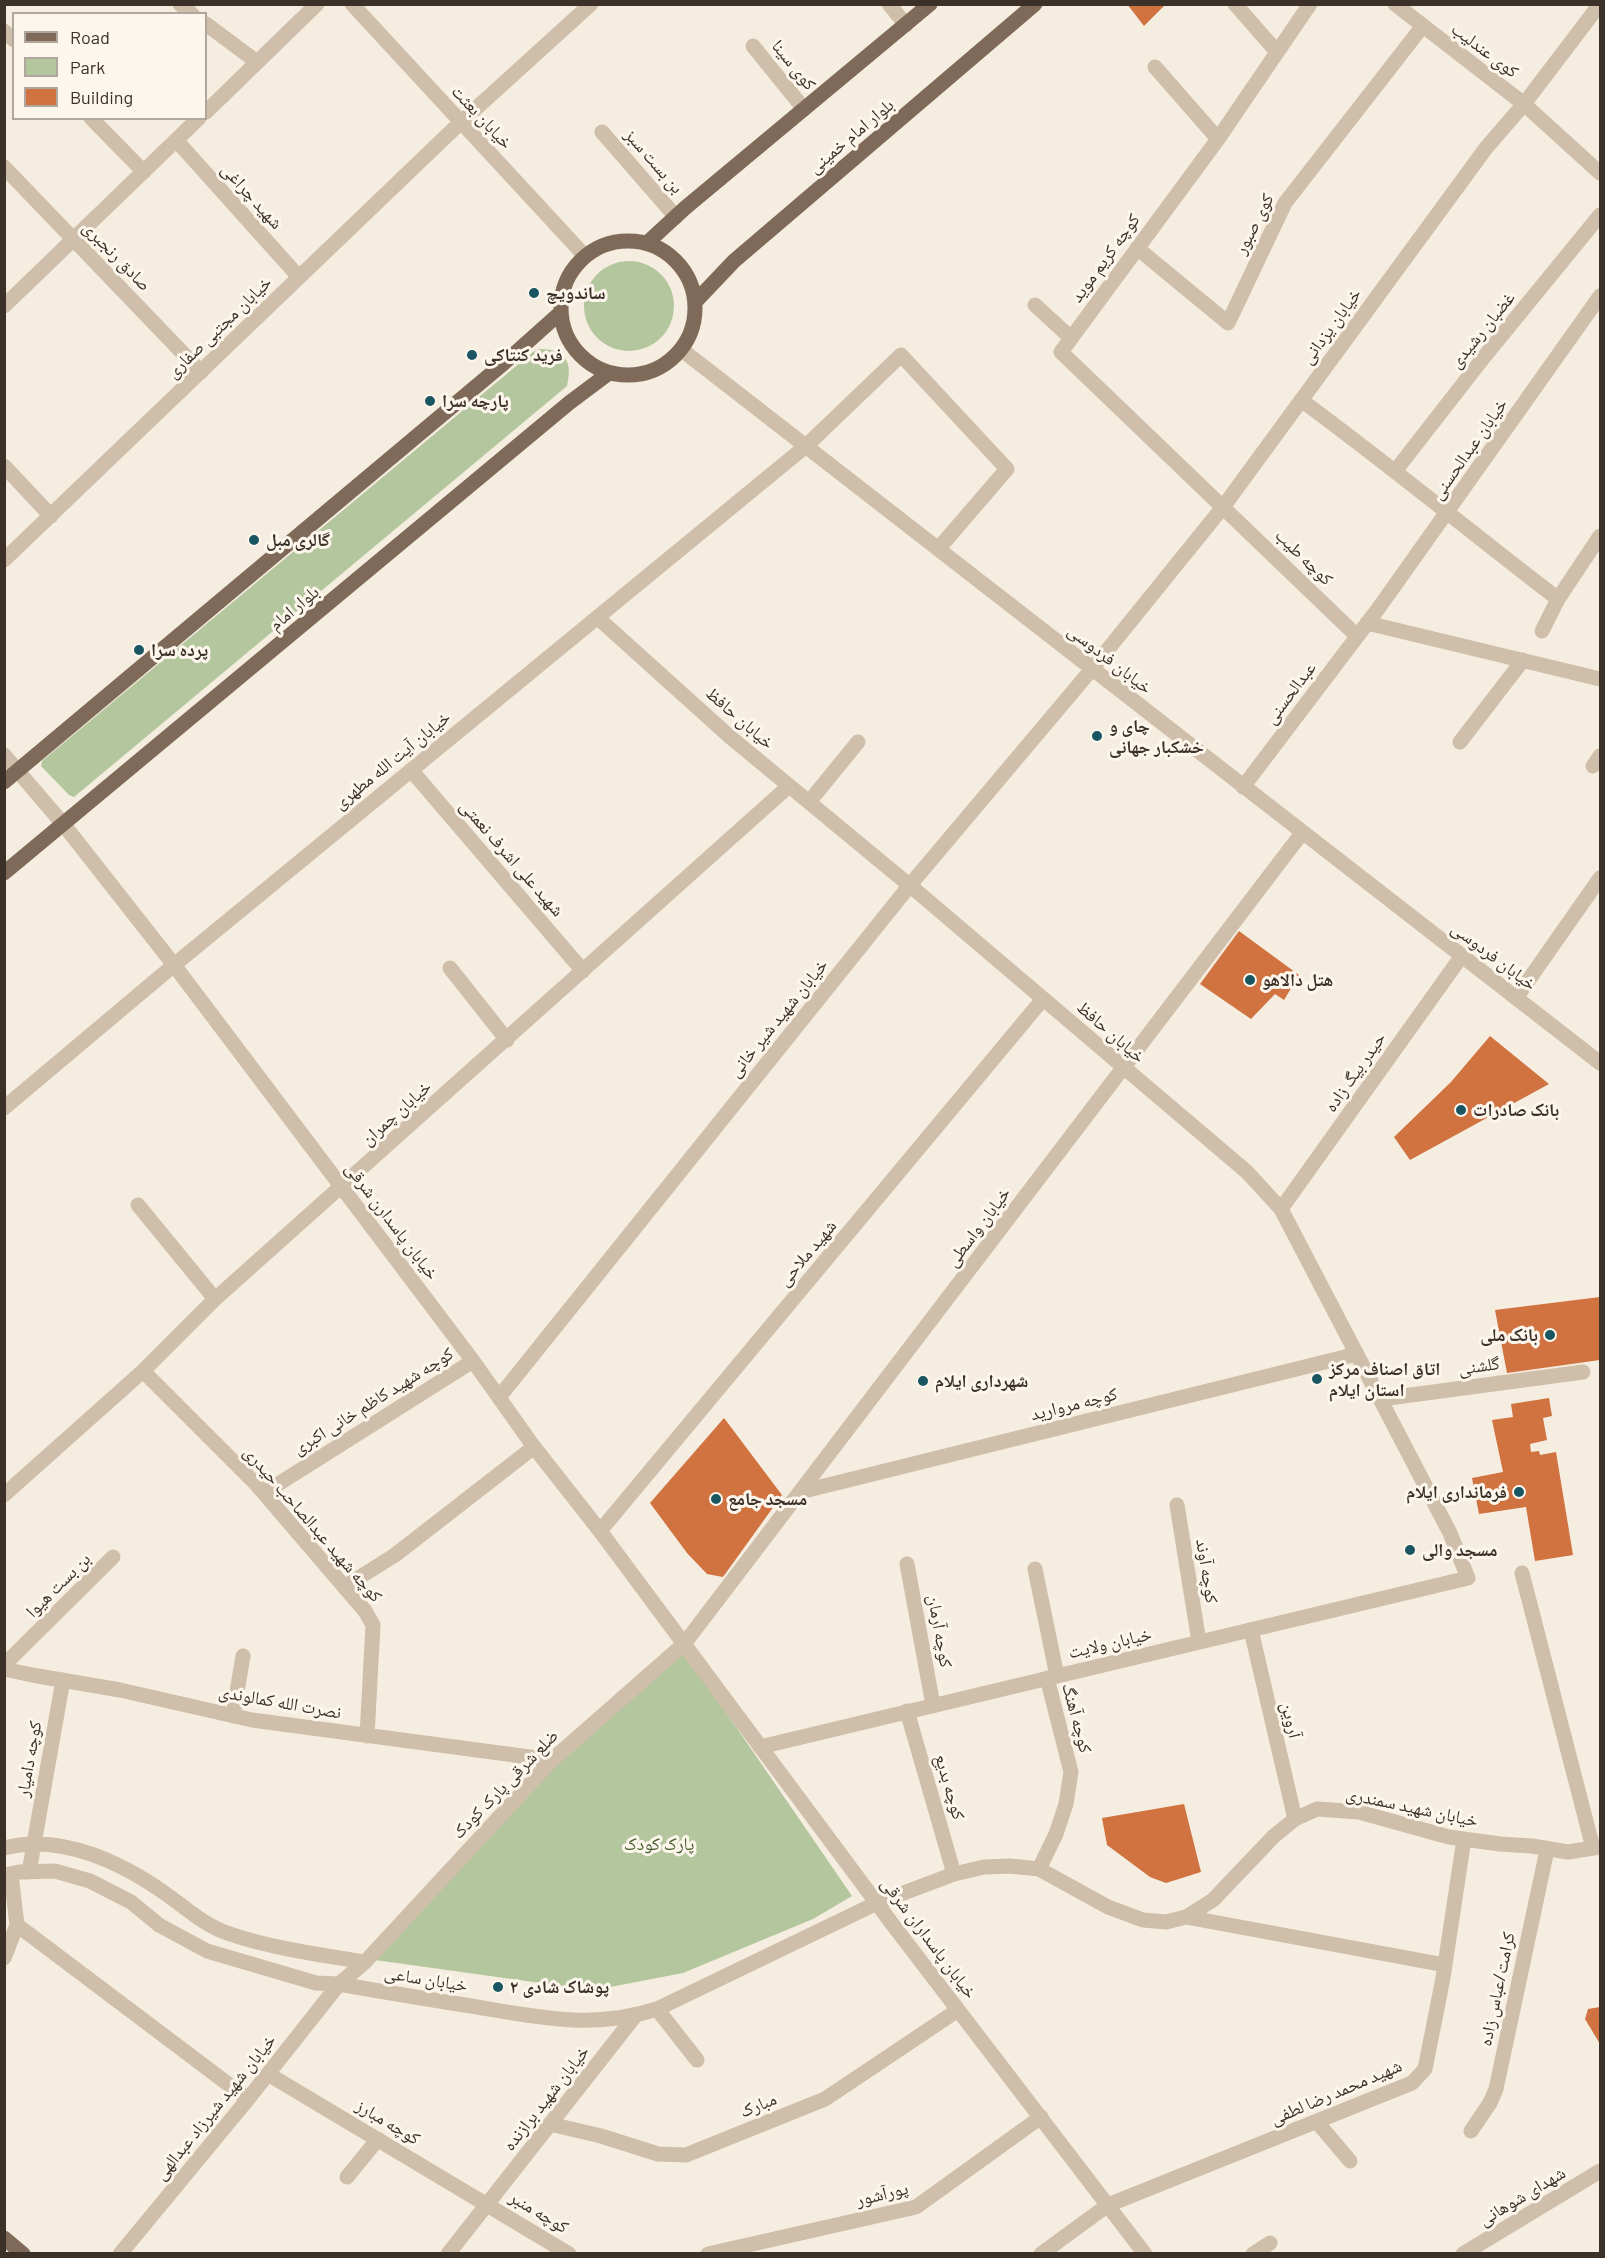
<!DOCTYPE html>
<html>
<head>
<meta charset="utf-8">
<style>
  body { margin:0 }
  #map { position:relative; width:1605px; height:2258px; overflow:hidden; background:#f5eddf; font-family:Barlow,sans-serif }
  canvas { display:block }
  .frame { position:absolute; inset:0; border:6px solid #3b3129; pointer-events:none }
  .legend { position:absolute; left:12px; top:12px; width:195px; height:108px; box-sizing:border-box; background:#fcf6ec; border:2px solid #afa79e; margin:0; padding:8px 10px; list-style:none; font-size:18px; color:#3b3129 }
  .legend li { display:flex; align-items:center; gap:12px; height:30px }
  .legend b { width:30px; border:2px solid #afa79e }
</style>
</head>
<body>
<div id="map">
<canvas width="1605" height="2258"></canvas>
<div class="frame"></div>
<ul class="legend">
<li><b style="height:8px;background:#7f6959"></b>Road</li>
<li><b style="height:16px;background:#b4c69d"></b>Park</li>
<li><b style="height:16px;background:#d17241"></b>Building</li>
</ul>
</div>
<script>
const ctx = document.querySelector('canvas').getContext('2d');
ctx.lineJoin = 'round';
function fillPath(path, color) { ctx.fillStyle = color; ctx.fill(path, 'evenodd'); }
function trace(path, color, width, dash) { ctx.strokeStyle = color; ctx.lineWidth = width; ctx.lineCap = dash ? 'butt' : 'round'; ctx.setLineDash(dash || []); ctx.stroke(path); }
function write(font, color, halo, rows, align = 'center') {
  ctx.font = font + ' Barlow,"Noto Naskh Arabic",sans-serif'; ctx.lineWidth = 6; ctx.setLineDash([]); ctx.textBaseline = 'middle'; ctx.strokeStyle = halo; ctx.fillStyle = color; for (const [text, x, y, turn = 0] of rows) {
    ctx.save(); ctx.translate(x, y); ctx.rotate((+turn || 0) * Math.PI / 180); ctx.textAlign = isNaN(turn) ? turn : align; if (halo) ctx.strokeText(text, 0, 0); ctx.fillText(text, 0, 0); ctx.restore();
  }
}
fillPath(new Path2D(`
  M584 306a45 45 0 1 1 90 0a45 45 0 1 1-90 0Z
  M 539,349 C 565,349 573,361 567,386 L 74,797 L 69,795 L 41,766 L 42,761 L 533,352 Z
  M 684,1651 L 852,1896 L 813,1919 L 683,1973 L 600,1989 L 591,1990 L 375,1960 L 556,1763 Z`), '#b4c69d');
fillPath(new Path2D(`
  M 1127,4 L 1166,4 L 1144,26 Z
  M 1239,931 L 1299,975 L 1284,1000 L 1275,994 L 1251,1019 L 1200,984 Z
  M 1490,1036 L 1549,1084 L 1410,1160 L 1394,1137 L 1451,1082 Z
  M 1600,1297 L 1600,1360 L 1507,1373 L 1495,1310 Z
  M 1549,1398 L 1552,1416 L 1543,1418 L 1547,1440 L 1530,1444 L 1531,1452 L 1539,1451 L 1540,1455 L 1556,1452 L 1573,1555 L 1535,1561 L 1526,1507 L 1479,1514 L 1472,1478 L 1503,1472 L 1492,1420 L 1513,1417 L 1511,1404 Z
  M 724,1418 L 782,1495 L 723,1577 L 707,1574 L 687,1553 L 650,1503 Z
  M 1184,1804 L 1201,1872 L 1166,1883 L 1150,1877 L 1107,1845 L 1102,1818 Z
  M 1600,2007 L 1600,2044 L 1585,2019 L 1588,2009 Z`), '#d17241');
trace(new Path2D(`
  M 180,4 L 192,14
  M 352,4 L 584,255
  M 889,4 L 906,25
  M 1235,4 L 1277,52
  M 1310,4 L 1218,139 L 1061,352 L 1357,636
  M 1395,4 L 1524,104 L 1600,173
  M 206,24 L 257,62
  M 4,31 L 14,40
  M 753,46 L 804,109
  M 1155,67 L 1218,139
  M 206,112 L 317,4
  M 91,118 L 144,172
  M 602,132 L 676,217
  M 176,140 L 299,277
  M 4,167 L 201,372
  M 1137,248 L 1228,323 L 1285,203 L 1422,27
  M 1035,305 L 1071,338
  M 4,306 L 199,118
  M 682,350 L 1600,1063
  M 1301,400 C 1388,464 1472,533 1558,599
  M 4,466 L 51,516
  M 1396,470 L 1484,357 L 1600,215
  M 4,560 L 461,122 L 591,4
  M 598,618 L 729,736 L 920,894 L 1247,1172 L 1281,1209 L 1450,1533 L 1468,1578 L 760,1747
  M 1367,623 L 1600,679
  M 1542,631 L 1558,599 L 1600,536
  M 1460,742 L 1523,660
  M 4,755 L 64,825 L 174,965 L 473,1361 L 534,1447 L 600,1531 L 893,1925 L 1145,2254
  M 1593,766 L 1600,756
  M 411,770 L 583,971
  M 1243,787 L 1378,609 L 1600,296
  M 809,802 L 858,742
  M 450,968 L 507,1040
  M 1516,998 L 1600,878
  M 4,1108 L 174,965 L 806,446 L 901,355 L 1007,469 L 939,548
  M 138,1205 L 215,1299
  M 1281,1209 L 1461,957
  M 143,1371 L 257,1485 L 365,1611 L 373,1625 L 367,1736
  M 500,1396 L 910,885 L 1092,669 L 1223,507 L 1486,148 L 1524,104 L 1600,4
  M 1381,1399 L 1583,1372
  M 800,1492 L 1357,1354
  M 264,1493 L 473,1361
  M 4,1495 L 143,1371 L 215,1299 L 789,786
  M 1177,1505 L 1199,1642
  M 600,1531 L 1043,999
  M 907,1564 L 933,1705
  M 1035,1569 L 1057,1676
  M 1522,1573 L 1593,1848
  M 344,1587 L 395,1555 L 534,1447
  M 1251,1630 L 1295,1819
  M 4,1665 L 113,1557
  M 4,1669 L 32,1675 L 120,1690 L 252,1720 L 552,1760
  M 907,1711 L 954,1874
  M 233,1716 L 243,1656
  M 4,1848 C 60,1833 121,1862 166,1894 C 186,1908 204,1925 227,1933 C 270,1948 320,1955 365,1962
  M 1039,1869 L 1056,1834 L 1066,1804 L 1071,1772 L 1047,1678
  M 29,1872 L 63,1680
  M 11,1874 L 17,1925 L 248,2099
  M 4,1875 L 19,1872 L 55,1871 L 90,1881 L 131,1902 L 159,1925 L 207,1951 L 316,1983 L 339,1984 C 383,1992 427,1999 471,2006 C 536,2017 593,2030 657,2009 L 877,1903 L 954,1874 L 984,1867 L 1010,1866 L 1039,1869 L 1108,1907 L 1143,1920 L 1166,1922 L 1186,1917 L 1213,1900 L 1274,1836 L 1295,1819 L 1317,1809 L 1359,1812 L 1449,1837 L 1500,1844 L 1532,1846 L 1568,1852 L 1600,1847
  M 1186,1917 L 1445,1965
  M 4,1958 L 17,1925
  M 657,2009 L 697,2060
  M 268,2074 L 569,2254
  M 1317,2122 L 1350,2161
  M 550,2124 L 601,2136 L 658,2154 L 686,2155 L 825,2099 L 958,2010
  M 1471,2131 L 1490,2103 L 1496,2089 L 1547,1850
  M 347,2177 L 378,2139
  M 120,2254 L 248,2099 L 339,1984 L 365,1962 L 552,1760 L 684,1644 L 1302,833
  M 448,2254 L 635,2016
  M 708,2254 L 916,2207 L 1041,2117
  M 1041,2254 L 1108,2205 L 1412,2083 L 1425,2069 L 1443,1978 L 1464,1839
  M 1253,2254 L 1270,2243
  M 1463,2254 L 1600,2171`), '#cfbea9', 15);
trace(new Path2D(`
  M561 308a67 67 0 1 1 134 0a67 67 0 1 1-134 0Z
  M 647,243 L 685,208 L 930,4
  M 696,301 L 734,261 L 1035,4
  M 4,782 L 504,363 L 560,313
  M 4,873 L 569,403 L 609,373
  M 4,2238 L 23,2254`), '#7f6959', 15);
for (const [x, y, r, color] of [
  [534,293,6,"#1a5662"],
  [472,355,6,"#1a5662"],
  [430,401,6,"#1a5662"],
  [254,540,6,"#1a5662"],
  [139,650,6,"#1a5662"],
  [1097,736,6,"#1a5662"],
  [1250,980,6,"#1a5662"],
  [1461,1110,6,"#1a5662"],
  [1550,1335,6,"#1a5662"],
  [1317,1379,6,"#1a5662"],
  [923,1381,6,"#1a5662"],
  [1519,1492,6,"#1a5662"],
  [716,1499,6,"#1a5662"],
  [1410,1550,6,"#1a5662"],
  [498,1987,6,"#1a5662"]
]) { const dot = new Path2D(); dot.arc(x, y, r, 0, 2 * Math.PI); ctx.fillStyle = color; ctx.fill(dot); trace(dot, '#fcf6ec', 2); }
write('18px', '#3b3129', '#fcf6ec', [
  ["کوی عندلیب",1485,50,37],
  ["کوی سینا",794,65,51],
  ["خیابان بعثت",482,117,47],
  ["بلوار امام خمینی",851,136,-40],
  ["بن بست سبز",654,161,49],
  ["شهید چراغی",252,196,48],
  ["کوی صبور",1254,224,-63],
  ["صادق رنجبری",117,256,46],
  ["کوچه کریم موید",1105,258,-54],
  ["خیابان یزدانی",1331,326,-54],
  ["خیابان مجتبی صفاری",219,327,-44],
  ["غضبان رشیدی",1482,330,-51],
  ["خیابان عبدالحسنی",1469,449,-55],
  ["کوچه طیب",1304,557,44],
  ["بلوار امام",294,608,-40],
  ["خیابان فردوسی",1110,659,38],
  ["عبدالحسنی",1290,693,-53],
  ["خیابان حافظ",740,718,41],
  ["خیابان آیت الله مطهری",392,760,-39],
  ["شهید علی اشرف نعمتی",512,858,49],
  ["خیابان فردوسی",1494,956,37],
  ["خیابان شهید شیر خانی",778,1018,-51],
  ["خیابان حافظ",1111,1032,41],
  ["حیدر بیگ زاده",1355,1072,-55],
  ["خیابان چمران",396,1113,-42],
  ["خیابان پاسدارن شرقی",392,1221,53],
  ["خیابان واسطی",978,1227,-53],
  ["شهید ملاحی",807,1253,-50],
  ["گلشنی",1479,1366,-8],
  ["کوچه شهید کاظم خانی اکبری",373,1401,-32],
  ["کوچه مروارید",1074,1404,-14],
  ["کوچه شهید عبدالصاحب حیدری",313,1524,49],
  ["کوچه آوند",1207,1571,81],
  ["بن بست هیوا",58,1585,-45],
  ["کوچه آرمان",940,1631,80],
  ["خیابان ولایت",1110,1643,-13],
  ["نصرت الله کمالوندی",280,1702,10],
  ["کوچه آهنگ",1077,1718,75],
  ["آروین",1291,1720,77],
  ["کوچه دامیار",29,1759,-80],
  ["ضلع شرقی پارک کودک",505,1784,-46],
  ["کوچه بدیع",950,1787,74],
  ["خیابان شهید سمندری",1412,1807,12],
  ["خیابان پاسداران شرقی",929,1938,53],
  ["خیابان ساعی",426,1979,9],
  ["کرامت/عباس زاده",1497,1989,-78],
  ["شهید محمد رضا لطفی",1336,2092,-23],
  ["خیابان شهید برازنده",546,2098,-52],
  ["مبارک",758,2105,-22],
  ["خیابان شهید شیرزاد عبدالهی",215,2107,-51],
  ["کوچه مبارز",388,2122,31],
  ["پورآشور",882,2194,-14],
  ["شهدای شوهانی",1522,2196,-31],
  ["کوچه منبر",539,2212,31]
]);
write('bold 18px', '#3b3129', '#fcf6ec', [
  ["ساندویچ",546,293],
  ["فرید کنتاکی",484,355],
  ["پارچه سرا",442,401],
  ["گالری مبل",266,540],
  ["پرده سرا",151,650],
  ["چای و",1109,726],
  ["خشکبار جهانی",1109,747],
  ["هتل دالاهو",1262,980],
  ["بانک صادرات",1473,1110],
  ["بانک ملی",1538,1335,"right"],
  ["اتاق اصناف مرکز",1329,1369],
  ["استان ایلام",1329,1390],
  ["شهرداری ایلام",935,1381],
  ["فرمانداری ایلام",1507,1492,"right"],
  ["مسجد جامع",728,1499],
  ["مسجد والی",1422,1550],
  ["پوشاک شادی ۲",510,1987]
], 'left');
write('18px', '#455c2b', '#fcf6ec', [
  ["پارک کودک",659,1844]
]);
</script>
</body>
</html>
